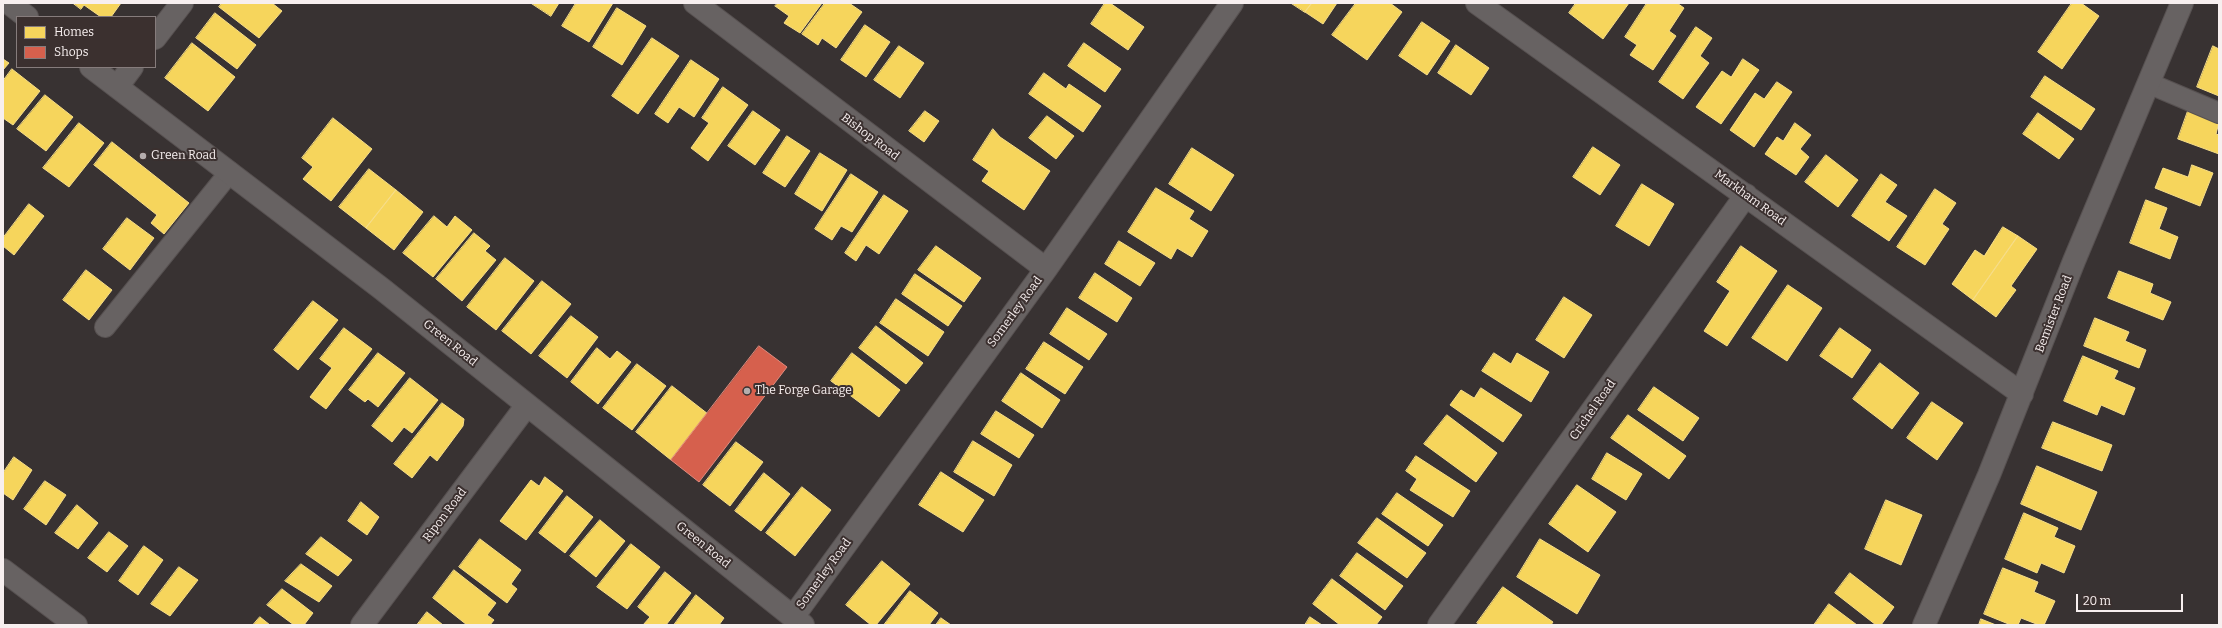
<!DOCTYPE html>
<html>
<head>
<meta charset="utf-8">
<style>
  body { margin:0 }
  #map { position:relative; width:2222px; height:628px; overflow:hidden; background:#383232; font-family:Bitter,serif }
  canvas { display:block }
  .frame { position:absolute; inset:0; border:4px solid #f7efef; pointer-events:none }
  .legend { position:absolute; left:16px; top:16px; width:140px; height:52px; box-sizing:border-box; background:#3b302f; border:1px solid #867c7c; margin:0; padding:5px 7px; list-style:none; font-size:12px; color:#f7efef }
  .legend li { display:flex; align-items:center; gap:8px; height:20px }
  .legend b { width:20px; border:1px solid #867c7c }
  .scale { position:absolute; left:2076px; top:594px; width:107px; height:18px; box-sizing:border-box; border:2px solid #f7efef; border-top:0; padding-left:5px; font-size:12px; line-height:14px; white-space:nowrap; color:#f7efef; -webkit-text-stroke:3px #3b302f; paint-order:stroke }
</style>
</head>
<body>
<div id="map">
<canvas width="2222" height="628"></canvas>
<div class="frame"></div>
<ul class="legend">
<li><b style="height:11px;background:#f6d55c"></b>Homes</li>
<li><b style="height:11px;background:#d6604d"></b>Shops</li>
</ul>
<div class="scale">20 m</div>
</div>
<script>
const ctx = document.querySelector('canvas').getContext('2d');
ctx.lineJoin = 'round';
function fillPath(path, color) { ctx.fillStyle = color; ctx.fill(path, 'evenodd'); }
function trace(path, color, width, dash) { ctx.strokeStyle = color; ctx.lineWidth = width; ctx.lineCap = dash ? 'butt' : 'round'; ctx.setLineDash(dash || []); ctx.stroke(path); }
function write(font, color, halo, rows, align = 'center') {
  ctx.font = font + ' Bitter,serif'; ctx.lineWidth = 4; ctx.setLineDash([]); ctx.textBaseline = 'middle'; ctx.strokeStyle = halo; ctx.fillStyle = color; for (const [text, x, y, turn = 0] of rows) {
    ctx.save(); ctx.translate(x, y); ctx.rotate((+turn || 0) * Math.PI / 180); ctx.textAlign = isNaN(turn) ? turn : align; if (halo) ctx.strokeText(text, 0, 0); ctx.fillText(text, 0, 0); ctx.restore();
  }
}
const homes = new Path2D(`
  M 73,3 L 121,3 L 111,17 L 101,17 L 84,5 L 81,9 Z
  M 222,3 L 272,3 L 282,11 L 259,38 L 219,7 Z
  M 531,3 L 559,3 L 551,16 Z
  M 576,3 L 613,3 L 589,42 L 562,26 Z
  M 778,3 L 822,3 L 800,33 L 784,23 L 789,16 L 775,6 Z
  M 825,3 L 849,3 L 862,12 L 836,48 L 822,38 L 818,45 L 802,34 Z
  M 1105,3 L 1110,3 L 1144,27 L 1128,50 L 1091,24 Z
  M 1291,3 L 1312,3 L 1305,12 Z
  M 1312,3 L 1337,3 L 1323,24 L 1305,12 Z
  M 1356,3 L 1390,3 L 1402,12 L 1367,60 L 1332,35 Z
  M 1576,3 L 1629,3 L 1603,39 L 1569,13 Z
  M 1647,3 L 1677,3 L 1684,8 L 1669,31 L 1676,36 L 1653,70 L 1630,55 L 1637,45 L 1625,37 Z
  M 2072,3 L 2081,3 L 2099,16 L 2062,69 L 2038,52 Z
  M 617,8 L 646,26 L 622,65 L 593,47 Z
  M 215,13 L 256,45 L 237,69 L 196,38 Z
  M 1422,22 L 1450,41 L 1427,75 L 1399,56 Z
  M 865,25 L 890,42 L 866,77 L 841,60 Z
  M 1696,27 L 1712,38 L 1700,56 L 1709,63 L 1683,99 L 1659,82 Z
  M 652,38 L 679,56 L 638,114 L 612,96 Z
  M 192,43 L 235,77 L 208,111 L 165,78 Z
  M 1084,43 L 1121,69 L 1105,92 L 1068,66 Z
  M 1456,45 L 1489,68 L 1471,95 L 1438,73 Z
  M 899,46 L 924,63 L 900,98 L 874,80 Z
  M 2213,46 L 2219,49 L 2219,96 L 2197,87 Z
  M 3,59 L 9,63 L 3,70 Z
  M 1743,59 L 1759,70 L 1721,124 L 1696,107 L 1722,71 L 1731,77 Z
  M 691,60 L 719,79 L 694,117 L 679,107 L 668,123 L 655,114 Z
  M 12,69 L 40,91 L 13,125 L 3,118 L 3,81 Z
  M 1044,73 L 1066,89 L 1069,84 L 1101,106 L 1083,132 L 1029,94 Z
  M 2045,76 L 2095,109 L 2081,130 L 2031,97 Z
  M 1777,82 L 1792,92 L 1754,147 L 1730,130 L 1755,93 L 1764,99 Z
  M 723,87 L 748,105 L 708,161 L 691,148 L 709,123 L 702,118 Z
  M 45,95 L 73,117 L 46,151 L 17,129 Z
  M 753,111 L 780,130 L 755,165 L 728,146 Z
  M 925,111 L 939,121 L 924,142 L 909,131 Z
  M 2188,111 L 2219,122 L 2216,134 L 2219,135 L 2219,154 L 2178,139 Z
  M 2038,113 L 2074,139 L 2059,159 L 2023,134 Z
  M 1047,116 L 1074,136 L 1056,159 L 1029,138 Z
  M 333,118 L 372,149 L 331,201 L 303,179 L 313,167 L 302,158 Z
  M 79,123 L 104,143 L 69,187 L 43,168 Z
  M 1795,123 L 1811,135 L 1800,149 L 1809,157 L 1796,175 L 1765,154 L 1777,137 L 1783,141 Z
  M 993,129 L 1000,137 L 1050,171 L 1024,210 L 982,181 L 989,171 L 973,160 Z
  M 787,136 L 810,151 L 785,187 L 763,173 Z
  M 112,142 L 189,203 L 164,234 L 151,223 L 157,215 L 94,165 Z
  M 1593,147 L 1620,165 L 1600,195 L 1573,177 Z
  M 1192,148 L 1234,175 L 1211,211 L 1169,184 Z
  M 820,153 L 847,170 L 822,211 L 795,194 Z
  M 1826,155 L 1858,180 L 1838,207 L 1805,182 Z
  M 2192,165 L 2213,173 L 2200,206 L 2155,188 L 2163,168 L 2188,177 Z
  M 369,169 L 396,190 L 366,228 L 339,207 Z
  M 851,174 L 878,192 L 852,232 L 841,226 L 832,240 L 815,229 Z
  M 1881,174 L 1897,185 L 1885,202 L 1907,216 L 1889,241 L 1852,216 Z
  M 1642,184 L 1674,204 L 1649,246 L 1616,226 Z
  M 1156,188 L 1194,211 L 1189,219 L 1208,231 L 1192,257 L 1177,248 L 1171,259 L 1128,232 Z
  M 1935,189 L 1956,203 L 1942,224 L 1949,229 L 1925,265 L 1897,247 Z
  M 396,190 L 423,212 L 394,250 L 366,228 Z
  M 884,195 L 908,211 L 879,254 L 866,245 L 856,261 L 845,253 Z
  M 2146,200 L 2167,208 L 2159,229 L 2178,237 L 2170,259 L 2130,243 Z
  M 29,204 L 44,216 L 14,255 L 3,246 L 3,238 Z
  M 434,216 L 447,227 L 455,216 L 472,230 L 433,277 L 403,253 Z
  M 127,218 L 154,238 L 130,270 L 103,249 Z
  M 2003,227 L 2018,236 L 1973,300 L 1952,284 L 1975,250 L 1984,256 Z
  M 474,233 L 490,246 L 485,251 L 496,260 L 462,301 L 436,279 Z
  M 2018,236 L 2037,249 L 2011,286 L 2016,290 L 1996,317 L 1973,300 Z
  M 1119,241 L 1155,263 L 1140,286 L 1105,264 Z
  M 936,246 L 981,278 L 964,302 L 918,270 Z
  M 1741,246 L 1777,271 L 1727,346 L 1704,331 L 1730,291 L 1717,282 Z
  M 505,258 L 534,281 L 496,330 L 467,307 Z
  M 86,270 L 112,290 L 89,320 L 63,300 Z
  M 2119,271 L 2153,284 L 2150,293 L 2171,302 L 2163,320 L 2108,298 Z
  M 1095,273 L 1132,298 L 1117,322 L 1079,298 Z
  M 915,274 L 962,306 L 948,326 L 902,294 Z
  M 542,281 L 571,304 L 531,354 L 502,331 Z
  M 1788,285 L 1822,308 L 1787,361 L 1752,338 Z
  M 1564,297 L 1592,315 L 1564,358 L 1536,340 Z
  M 896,299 L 944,332 L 928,356 L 880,323 Z
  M 313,301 L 338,320 L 298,370 L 274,350 Z
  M 1067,308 L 1107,334 L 1089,360 L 1050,334 Z
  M 571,316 L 598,337 L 567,378 L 539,356 Z
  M 2095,318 L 2129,332 L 2125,341 L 2146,350 L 2139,368 L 2084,346 Z
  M 876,326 L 923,363 L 906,384 L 859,348 Z
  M 344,328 L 372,349 L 326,409 L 310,397 L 332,368 L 320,359 Z
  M 1840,328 L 1871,350 L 1852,378 L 1820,356 Z
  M 1044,342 L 1083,367 L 1065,394 L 1026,369 Z
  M 597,348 L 610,359 L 617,351 L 631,362 L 598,404 L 571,382 Z
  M 378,353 L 405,373 L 378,407 L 368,399 L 365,402 L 349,390 Z
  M 852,353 L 900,390 L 879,417 L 831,381 Z
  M 1494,353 L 1511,364 L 1517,353 L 1549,372 L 1531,402 L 1482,371 Z
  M 2083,356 L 2118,371 L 2114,379 L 2135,388 L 2124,415 L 2101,405 L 2097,415 L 2064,401 Z
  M 1880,363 L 1919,393 L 1892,429 L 1853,399 Z
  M 637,364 L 666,386 L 632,430 L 603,408 Z
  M 1021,373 L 1060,400 L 1042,428 L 1002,401 Z
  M 410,378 L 438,400 L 412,433 L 404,427 L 392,442 L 372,426 Z
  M 672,386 L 708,414 L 671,460 L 636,432 Z
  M 1654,387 L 1699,418 L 1683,441 L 1638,410 Z
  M 1481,388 L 1522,415 L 1503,442 L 1450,405 L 1461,390 L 1474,398 Z
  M 1932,402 L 1963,423 L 1937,460 L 1907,438 Z
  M 442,403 L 464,419 L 463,426 L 437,461 L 430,455 L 412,478 L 394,464 Z
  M 996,411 L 1034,435 L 1019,458 L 981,434 Z
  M 1447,415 L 1497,453 L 1476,482 L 1424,444 Z
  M 1628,415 L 1686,456 L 1669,479 L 1611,438 Z
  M 2053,422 L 2112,445 L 2102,471 L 2042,448 Z
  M 973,441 L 1012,465 L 994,496 L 954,472 Z
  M 736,442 L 763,462 L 730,506 L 703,485 Z
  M 1607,453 L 1642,474 L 1626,500 L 1592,479 Z
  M 1416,456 L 1470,491 L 1453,517 L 1410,490 L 1417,479 L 1406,471 Z
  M 14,457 L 32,470 L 13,500 L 3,493 L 3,473 Z
  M 2037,466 L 2097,492 L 2081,530 L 2021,504 Z
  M 941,472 L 984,500 L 963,532 L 919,505 Z
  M 764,473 L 790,494 L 761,531 L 735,511 Z
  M 545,477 L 563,491 L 526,540 L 500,521 L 531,480 L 539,486 Z
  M 45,481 L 66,495 L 46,525 L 24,509 Z
  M 1577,485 L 1616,512 L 1588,552 L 1549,524 Z
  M 802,487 L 831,510 L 795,556 L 766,533 Z
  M 1397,493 L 1443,525 L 1428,546 L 1382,514 Z
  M 567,496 L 593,517 L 565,553 L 539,533 Z
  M 1886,500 L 1922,515 L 1901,565 L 1865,549 Z
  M 361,502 L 379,517 L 367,535 L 348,521 Z
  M 77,505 L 98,523 L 78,549 L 55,533 Z
  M 2024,513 L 2058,528 L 2054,537 L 2075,546 L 2064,573 L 2041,563 L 2037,573 L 2005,559 Z
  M 1377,518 L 1426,553 L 1407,578 L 1358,543 Z
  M 600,520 L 625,541 L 596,577 L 570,556 Z
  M 109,532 L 128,546 L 107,572 L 88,558 Z
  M 321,537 L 352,560 L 338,576 L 306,554 Z
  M 480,539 L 521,570 L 511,584 L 517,589 L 507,603 L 459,567 Z
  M 1540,539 L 1600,575 L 1577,614 L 1517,577 Z
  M 631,544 L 660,567 L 627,609 L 597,587 Z
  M 144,546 L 163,560 L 138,595 L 119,581 Z
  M 1357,553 L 1403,586 L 1385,610 L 1340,576 Z
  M 882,561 L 910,584 L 876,625 L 871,625 L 846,605 Z
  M 301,564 L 332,586 L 319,602 L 285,581 Z
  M 179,567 L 198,580 L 170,616 L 151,604 Z
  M 2003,568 L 2038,582 L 2034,592 L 2055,601 L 2044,625 L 2039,625 L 2021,618 L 2018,625 L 2011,625 L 1984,614 Z
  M 454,570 L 496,603 L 487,615 L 494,620 L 490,625 L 467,625 L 433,598 Z
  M 665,572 L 691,593 L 666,625 L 643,625 L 650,617 L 638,607 Z
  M 1850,573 L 1894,607 L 1881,625 L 1876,625 L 1835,593 Z
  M 1332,579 L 1382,617 L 1376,625 L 1340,625 L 1313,604 Z
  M 1503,587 L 1553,622 L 1551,625 L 1481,625 L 1477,623 Z
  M 282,589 L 313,613 L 304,625 L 294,625 L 267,605 Z
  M 910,591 L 938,613 L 929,625 L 884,625 Z
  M 696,595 L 724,618 L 719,625 L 674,625 Z
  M 1829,604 L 1857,625 L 1814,625 Z
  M 427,612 L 443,625 L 417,625 Z
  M 260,617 L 270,625 L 253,625 Z
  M 1310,617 L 1322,625 L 1305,625 Z
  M 941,618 L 951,625 L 936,625 Z
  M 1981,619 L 1996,625 L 1979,625 Z`);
fillPath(homes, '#f6d55c');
trace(homes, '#f6dd88', 1);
const shops = new Path2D(`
  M 759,346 L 787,367 L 699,482 L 671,460 Z`);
fillPath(shops, '#d6604d');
trace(shops, '#e08b7e', 1);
const lane = new Path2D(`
  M 2148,83 L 2219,113
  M 105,327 L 230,172`);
const street = new Path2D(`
  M 9,3 L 27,17
  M 695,3 L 1046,269
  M 1477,3 L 2022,394
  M 155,38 L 182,3
  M 91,67 L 382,289 L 803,625
  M 117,87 L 132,67
  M 3,570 L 76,625
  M 793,617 L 1046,269 L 1232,3
  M 362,625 L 527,405
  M 1439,625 L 1746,195
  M 1924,625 L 1989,475 L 2074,261 L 2182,3`);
trace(lane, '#575151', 22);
trace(street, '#575151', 24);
trace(lane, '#676262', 20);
trace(street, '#676262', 22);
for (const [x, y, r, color] of [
  [143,156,4,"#b4adad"],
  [747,391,4,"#b4adad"]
]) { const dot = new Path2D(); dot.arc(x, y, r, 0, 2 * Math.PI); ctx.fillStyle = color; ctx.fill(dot); trace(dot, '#3b302f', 1.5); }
write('12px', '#f7efef', '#3b302f', [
  ["Bishop Road",870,137,37],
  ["Markham Road",1750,198,36],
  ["Somerley Road",1015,312,-54],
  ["Bemister Road",2054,314,-69],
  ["Green Road",450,343,39],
  ["Crichel Road",1593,410,-55],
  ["Ripon Road",445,515,-53],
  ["Green Road",703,545,39],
  ["Somerley Road",824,574,-54]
]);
write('12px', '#f7efef', '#3b302f', [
  ["Green Road",151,156],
  ["The Forge Garage",755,391]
], 'left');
</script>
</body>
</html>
